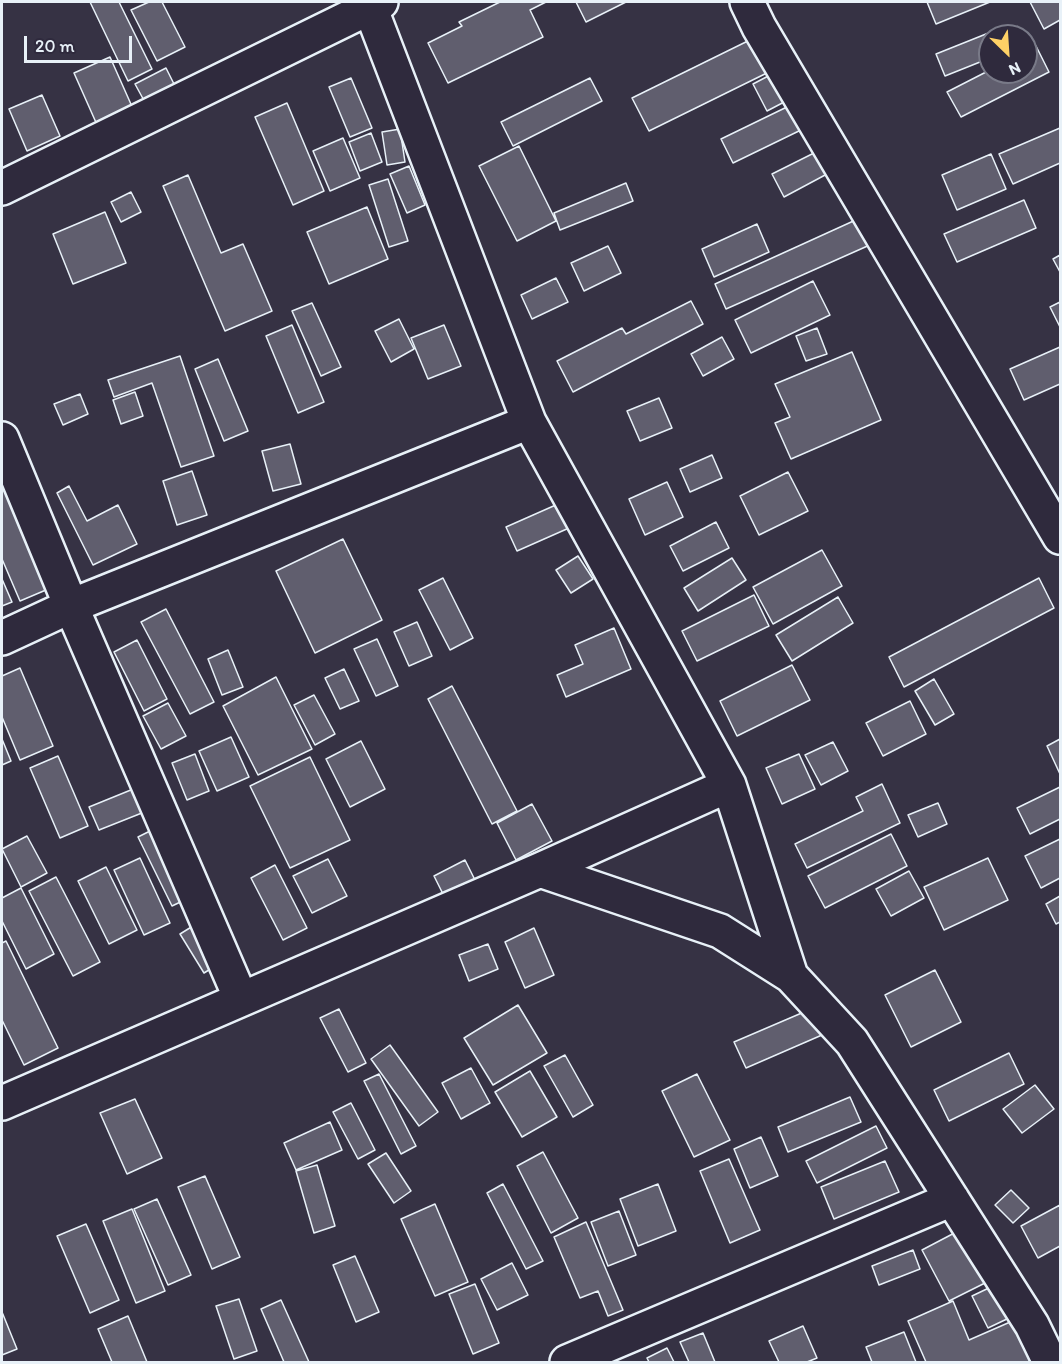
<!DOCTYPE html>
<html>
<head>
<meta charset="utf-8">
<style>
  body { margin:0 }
  #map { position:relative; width:1062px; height:1364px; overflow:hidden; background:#363244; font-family:Itim,sans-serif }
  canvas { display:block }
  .frame { position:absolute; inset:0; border:3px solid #e8f1f8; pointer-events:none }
  .north { position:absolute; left:978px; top:24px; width:60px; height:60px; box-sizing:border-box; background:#2f2a3d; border:2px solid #797a88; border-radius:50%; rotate:155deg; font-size:16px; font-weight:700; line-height:24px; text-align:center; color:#e8f1f8 }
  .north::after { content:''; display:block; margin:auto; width:21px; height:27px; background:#ffd166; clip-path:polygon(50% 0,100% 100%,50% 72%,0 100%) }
  .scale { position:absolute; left:24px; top:36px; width:108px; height:27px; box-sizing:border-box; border:3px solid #e8f1f8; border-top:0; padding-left:8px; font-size:18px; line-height:21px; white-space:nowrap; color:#e8f1f8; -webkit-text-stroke:4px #2f2a3d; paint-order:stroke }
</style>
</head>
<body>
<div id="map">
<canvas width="1062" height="1364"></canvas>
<div class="frame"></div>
<div class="north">N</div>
<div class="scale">20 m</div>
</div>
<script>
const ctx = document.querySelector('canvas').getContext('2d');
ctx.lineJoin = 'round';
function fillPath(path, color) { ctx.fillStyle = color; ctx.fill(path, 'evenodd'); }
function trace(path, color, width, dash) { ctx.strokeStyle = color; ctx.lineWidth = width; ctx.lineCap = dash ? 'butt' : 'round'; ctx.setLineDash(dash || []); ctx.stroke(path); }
const building = new Path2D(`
  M 90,2 L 119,2 L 152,69 L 128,81 Z
  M 149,2 L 162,2 L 185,47 L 157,61 L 131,10 Z
  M 500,2 L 546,2 L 530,10 L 543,37 L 448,83 L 428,43 L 462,26 L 459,22 Z
  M 576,2 L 626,2 L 586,22 Z
  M 927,2 L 990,2 L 936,24 Z
  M 1030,2 L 1060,2 L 1060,20 L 1044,29 Z
  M 1006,26 L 1010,36 L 990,36 L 990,58 L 945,76 L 936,54 Z
  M 760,35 L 777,68 L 649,131 L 632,98 Z
  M 1036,46 L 1049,72 L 961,117 L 947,92 L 990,70 L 990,72 L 1026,72 L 1026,51 Z
  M 110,57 L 134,111 L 98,127 L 74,73 Z
  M 166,68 L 177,90 L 147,106 L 135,84 Z
  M 774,73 L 788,100 L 767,111 L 753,84 Z
  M 351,78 L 372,128 L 350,137 L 329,87 Z
  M 590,78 L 602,101 L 513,146 L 501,122 Z
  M 42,95 L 60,136 L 27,151 L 9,109 Z
  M 287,103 L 324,191 L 293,205 L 255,117 Z
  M 791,105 L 803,129 L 733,163 L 721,139 Z
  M 1060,128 L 1060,163 L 1013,184 L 999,154 Z
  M 400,129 L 405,162 L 387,165 L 382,132 Z
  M 371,133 L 382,162 L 360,171 L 349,142 Z
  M 343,138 L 360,178 L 330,191 L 313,151 Z
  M 519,146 L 556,221 L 517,241 L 479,166 Z
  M 816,152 L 827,174 L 784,197 L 772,174 Z
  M 991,154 L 1006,189 L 957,210 L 942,175 Z
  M 409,166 L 425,205 L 407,213 L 390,174 Z
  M 188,175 L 221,253 L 243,244 L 272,311 L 225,331 L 163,186 Z
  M 388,179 L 408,241 L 389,247 L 369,185 Z
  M 626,183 L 633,201 L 560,230 L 554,213 Z
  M 131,192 L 141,212 L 121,222 L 111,202 Z
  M 1024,200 L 1036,228 L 957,262 L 944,234 Z
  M 367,207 L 388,259 L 329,284 L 307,232 Z
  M 105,212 L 126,263 L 73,284 L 53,234 Z
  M 860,218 L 872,244 L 726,309 L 715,284 Z
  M 757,224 L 769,252 L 714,277 L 702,249 Z
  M 608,246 L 621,273 L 584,291 L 571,263 Z
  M 1060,255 L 1060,272 L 1053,259 Z
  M 556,278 L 568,302 L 532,319 L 521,295 Z
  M 813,281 L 830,315 L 751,353 L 735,320 Z
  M 691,301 L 703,324 L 573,392 L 557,361 L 622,328 L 626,334 Z
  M 1060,302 L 1060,327 L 1050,307 Z
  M 312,303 L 341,367 L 321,376 L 292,311 Z
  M 399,319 L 414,349 L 391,362 L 375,331 Z
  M 292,325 L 324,402 L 298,413 L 266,336 Z
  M 444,325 L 461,366 L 428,379 L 411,338 Z
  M 817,328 L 827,354 L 806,361 L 796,336 Z
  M 722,337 L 734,359 L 703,376 L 691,354 Z
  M 1060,347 L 1060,384 L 1024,400 L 1010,369 Z
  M 852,352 L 881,420 L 791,459 L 775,423 L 790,417 L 775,384 Z
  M 180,356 L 214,456 L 181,467 L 152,383 L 114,397 L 108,380 Z
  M 218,359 L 248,431 L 224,441 L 195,369 Z
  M 135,392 L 143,416 L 121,424 L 113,400 Z
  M 80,394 L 88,414 L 63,425 L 54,404 Z
  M 659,398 L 672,428 L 640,441 L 627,411 Z
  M 290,444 L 301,484 L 273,491 L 262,451 Z
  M 712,455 L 722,478 L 690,492 L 680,469 Z
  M 2,467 L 53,587 L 20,601 L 2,559 Z
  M 192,471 L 207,515 L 177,525 L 163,481 Z
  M 788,472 L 808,511 L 759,535 L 740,496 Z
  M 667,482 L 683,517 L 645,535 L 629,499 Z
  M 69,486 L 87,521 L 118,505 L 137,544 L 93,565 L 57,493 Z
  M 558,504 L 569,528 L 517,551 L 506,527 Z
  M 716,522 L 729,548 L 683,571 L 670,546 Z
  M 343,539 L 382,620 L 315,653 L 276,571 Z
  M 822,550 L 842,586 L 773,624 L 753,587 Z
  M 578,556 L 593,579 L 571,593 L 556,570 Z
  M 732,558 L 746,580 L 698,611 L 684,588 Z
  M 443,578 L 473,638 L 450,650 L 419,590 Z
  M 1039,578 L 1054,608 L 904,687 L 889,657 Z
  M 2,579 L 12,602 L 2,606 Z
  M 754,595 L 769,626 L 697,661 L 682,631 Z
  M 838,597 L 853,623 L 792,661 L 776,635 Z
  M 166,609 L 214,702 L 190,714 L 141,622 Z
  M 417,622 L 432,656 L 409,666 L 394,632 Z
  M 614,628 L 631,669 L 566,697 L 557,675 L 583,664 L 575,645 Z
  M 377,639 L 398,686 L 376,696 L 354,649 Z
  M 137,640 L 167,699 L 144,711 L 114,652 Z
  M 228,650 L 243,687 L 222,695 L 208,659 Z
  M 792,665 L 810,700 L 737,736 L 720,701 Z
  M 20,668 L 53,746 L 20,760 L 2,717 L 2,676 Z
  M 344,669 L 359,701 L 340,709 L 325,678 Z
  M 276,677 L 312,749 L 258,775 L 223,706 Z
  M 934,679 L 954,714 L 935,725 L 915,691 Z
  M 452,686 L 517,811 L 492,824 L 428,699 Z
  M 314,695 L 335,734 L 315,745 L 294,705 Z
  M 910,701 L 926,734 L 883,756 L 866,723 Z
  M 168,703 L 186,736 L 161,749 L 143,716 Z
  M 231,737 L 249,777 L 217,791 L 199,751 Z
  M 2,739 L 11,761 L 2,765 Z
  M 1060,739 L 1060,774 L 1047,746 Z
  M 361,741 L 385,789 L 350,807 L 326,759 Z
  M 833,742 L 848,771 L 821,785 L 805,755 Z
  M 195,754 L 209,791 L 187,800 L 172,763 Z
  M 799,754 L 815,789 L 782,804 L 766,768 Z
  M 58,756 L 88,826 L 60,838 L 30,768 Z
  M 310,757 L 350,840 L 290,868 L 250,786 Z
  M 148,783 L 157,807 L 99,830 L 89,807 Z
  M 882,784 L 900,823 L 807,868 L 795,844 L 863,811 L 856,797 Z
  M 1060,787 L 1060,819 L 1030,834 L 1017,808 Z
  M 938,803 L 947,824 L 918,837 L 908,815 Z
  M 532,804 L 552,841 L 516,860 L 497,823 Z
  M 158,827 L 191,897 L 172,906 L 138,837 Z
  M 891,834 L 907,866 L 825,908 L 808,876 Z
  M 27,836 L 47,873 L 21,887 L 2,849 Z
  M 1060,839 L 1060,878 L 1041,888 L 1025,856 Z
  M 140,858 L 170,923 L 144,935 L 114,870 Z
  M 988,858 L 1008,900 L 944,930 L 924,887 Z
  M 328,859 L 347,896 L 312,913 L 293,876 Z
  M 465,860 L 475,880 L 444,896 L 434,876 Z
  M 275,865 L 307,928 L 283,940 L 251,878 Z
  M 106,867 L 137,930 L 109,944 L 78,881 Z
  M 909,871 L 924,898 L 891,916 L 876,889 Z
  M 56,877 L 100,962 L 73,976 L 29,891 Z
  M 21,888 L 54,954 L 26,969 L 2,921 L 2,898 Z
  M 1060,896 L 1060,922 L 1056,924 L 1046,904 Z
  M 201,921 L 225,960 L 204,973 L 180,934 Z
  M 534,928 L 554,975 L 525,988 L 505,942 Z
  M 6,941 L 58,1048 L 24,1065 L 2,1020 L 2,943 Z
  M 488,944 L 498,969 L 469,981 L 459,955 Z
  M 935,970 L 961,1022 L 911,1047 L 885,995 Z
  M 518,1005 L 547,1053 L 493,1085 L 464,1038 Z
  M 339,1009 L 366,1063 L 348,1072 L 320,1018 Z
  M 811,1009 L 822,1035 L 746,1068 L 734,1042 Z
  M 390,1045 L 438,1112 L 419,1126 L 371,1059 Z
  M 1009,1053 L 1024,1084 L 949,1121 L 934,1090 Z
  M 565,1055 L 593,1105 L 573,1117 L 544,1066 Z
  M 471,1068 L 490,1103 L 461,1119 L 442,1083 Z
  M 530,1071 L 557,1117 L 522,1137 L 495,1092 Z
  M 379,1074 L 416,1146 L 401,1154 L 364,1081 Z
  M 697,1074 L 730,1140 L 694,1157 L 662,1091 Z
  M 1035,1085 L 1054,1109 L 1022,1133 L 1003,1109 Z
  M 850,1097 L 861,1122 L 788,1152 L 778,1127 Z
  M 135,1099 L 162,1158 L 127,1174 L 100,1113 Z
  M 351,1103 L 375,1150 L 358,1159 L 333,1112 Z
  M 330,1122 L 342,1150 L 296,1170 L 284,1143 Z
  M 876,1126 L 887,1148 L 817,1183 L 806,1161 Z
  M 761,1137 L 778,1176 L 750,1188 L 734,1149 Z
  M 543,1152 L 578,1218 L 551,1233 L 517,1166 Z
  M 386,1153 L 411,1191 L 394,1203 L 368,1164 Z
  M 729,1159 L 760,1230 L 730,1243 L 700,1171 Z
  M 885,1161 L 899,1192 L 834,1219 L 821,1187 Z
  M 317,1165 L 335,1226 L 314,1233 L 296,1171 Z
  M 205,1176 L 240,1257 L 212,1269 L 178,1187 Z
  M 503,1184 L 543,1261 L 526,1269 L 487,1193 Z
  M 658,1184 L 676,1231 L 638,1246 L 620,1199 Z
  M 1011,1190 L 1029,1208 L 1013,1223 L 995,1205 Z
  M 157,1199 L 191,1275 L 168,1285 L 134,1209 Z
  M 435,1204 L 468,1282 L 435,1296 L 401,1219 Z
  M 1060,1205 L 1060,1246 L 1038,1258 L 1021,1226 Z
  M 132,1209 L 165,1291 L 136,1303 L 103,1221 Z
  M 619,1211 L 636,1255 L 608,1266 L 591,1222 Z
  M 586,1222 L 623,1310 L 608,1316 L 598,1291 L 580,1298 L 554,1237 Z
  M 86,1224 L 119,1300 L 90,1313 L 57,1236 Z
  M 962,1229 L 989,1281 L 949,1301 L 922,1250 Z
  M 913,1250 L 920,1269 L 879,1285 L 872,1266 Z
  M 355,1256 L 379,1312 L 356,1322 L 333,1265 Z
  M 512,1263 L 528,1295 L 497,1310 L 481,1279 Z
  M 475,1284 L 499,1343 L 473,1354 L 449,1294 Z
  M 993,1286 L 1009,1318 L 988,1328 L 972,1296 Z
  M 239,1299 L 257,1351 L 234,1359 L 216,1306 Z
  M 281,1300 L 309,1362 L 284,1362 L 261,1309 Z
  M 953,1301 L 969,1340 L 1017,1319 L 1035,1361 L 1030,1362 L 926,1362 L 908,1321 Z
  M 2,1312 L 17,1349 L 2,1355 Z
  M 128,1316 L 147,1362 L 112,1362 L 98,1329 Z
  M 803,1326 L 817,1358 L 807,1362 L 779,1362 L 769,1341 Z
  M 904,1332 L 916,1362 L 872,1362 L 866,1347 Z
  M 703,1333 L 715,1362 L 689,1362 L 680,1342 Z
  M 667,1348 L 674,1362 L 649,1362 L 647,1358 Z`);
fillPath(building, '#605e6e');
trace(building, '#e8f1f8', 1.5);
const minor = new Path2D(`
  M 747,2 L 759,27 L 1060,537
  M 370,7 L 529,422 L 729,785 L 791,976
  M 2,188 L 381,2
  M 2,439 L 71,606 L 241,999
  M 2,638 L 71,606 L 529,422
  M 540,870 L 720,931 L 791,976 L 852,1042 L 1032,1325 L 1050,1362
  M 2,1103 L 540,870 L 729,785
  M 567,1362 L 952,1199`);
trace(minor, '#e8f1f8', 38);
trace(minor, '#2f2a3d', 33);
</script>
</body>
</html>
